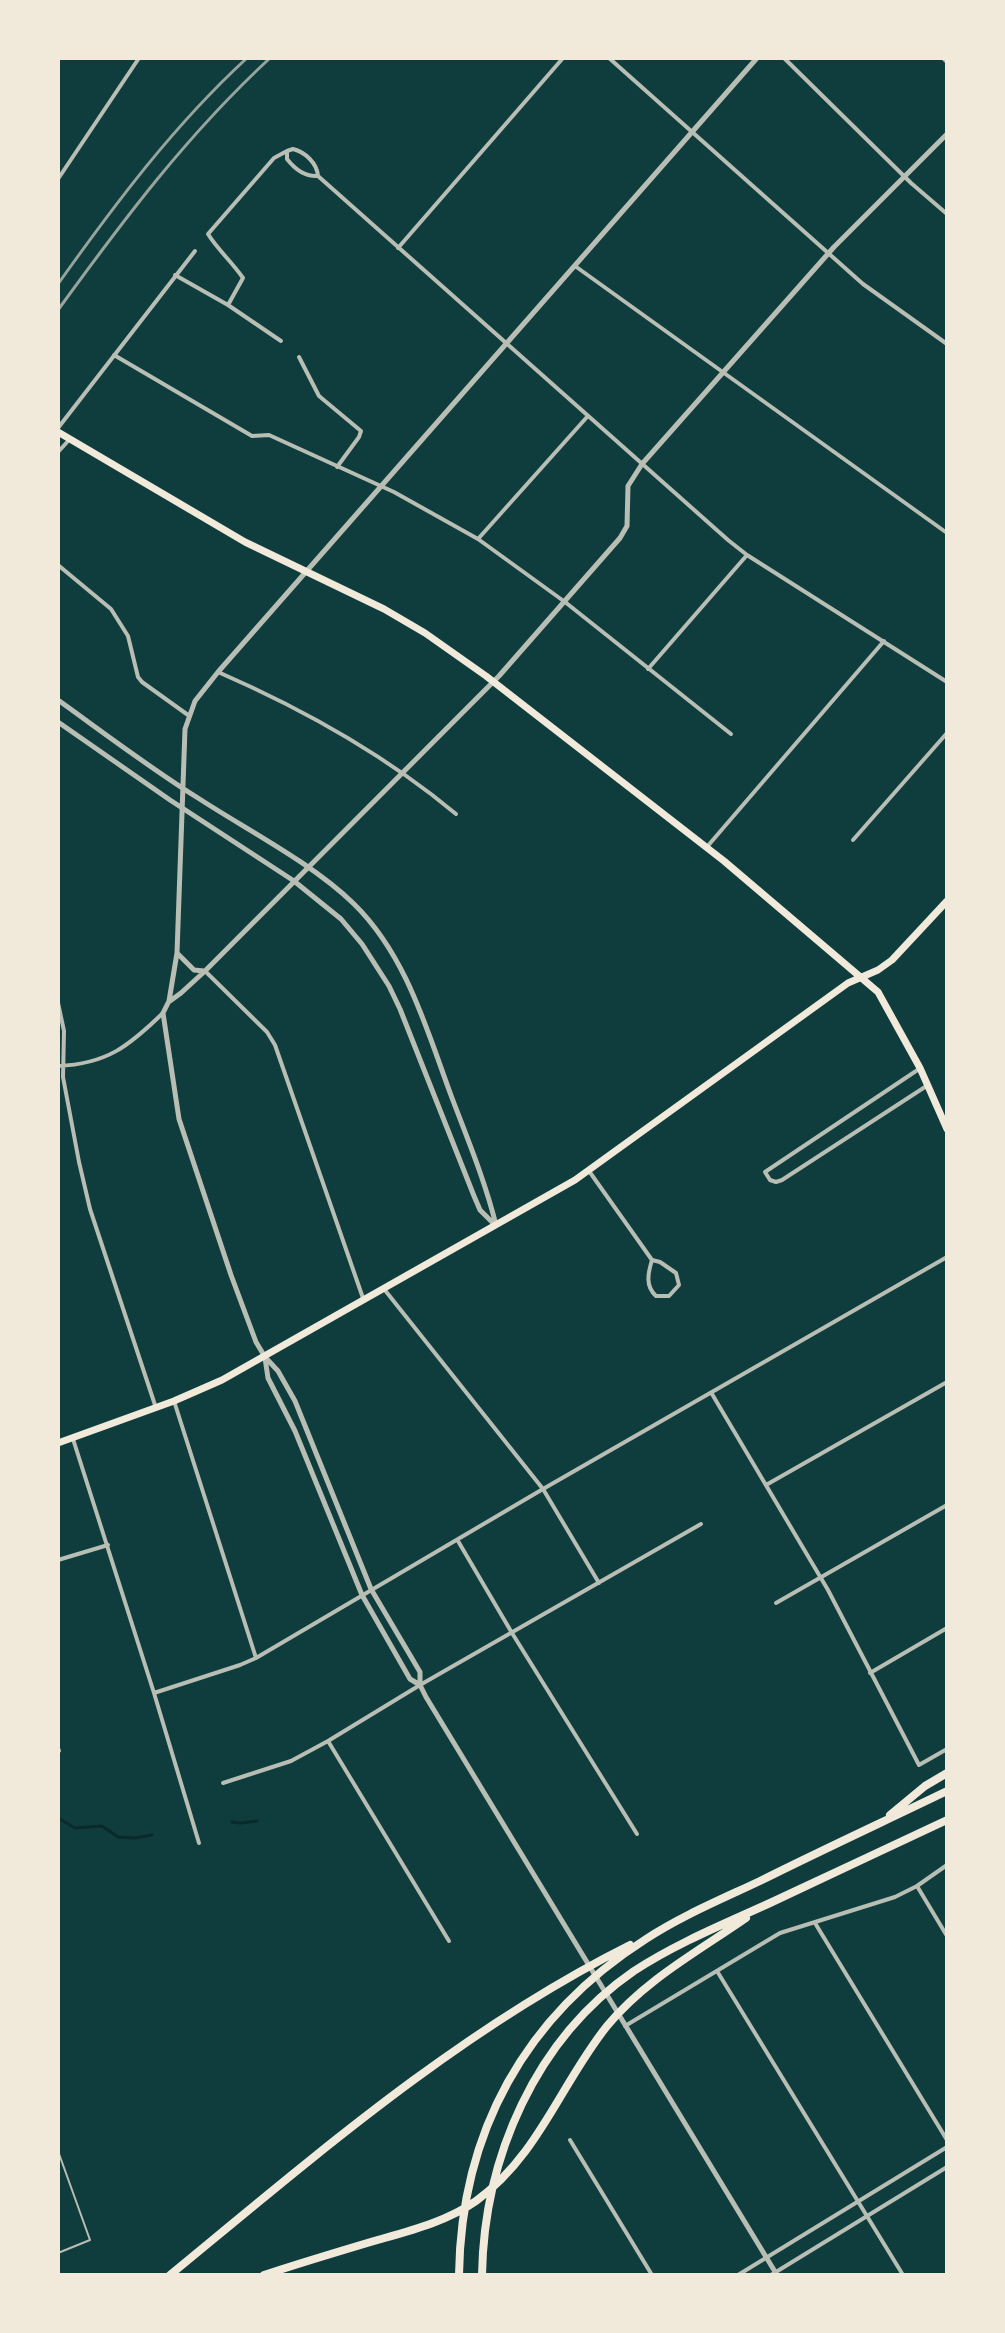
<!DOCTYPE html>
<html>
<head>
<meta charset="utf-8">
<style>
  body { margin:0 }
  #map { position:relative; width:1005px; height:2333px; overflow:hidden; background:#0f3d3e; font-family:Helvetica,sans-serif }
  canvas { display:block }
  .frame { position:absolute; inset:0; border:60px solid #f1e9da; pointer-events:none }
</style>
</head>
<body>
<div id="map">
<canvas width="1005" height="2333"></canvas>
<div class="frame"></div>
</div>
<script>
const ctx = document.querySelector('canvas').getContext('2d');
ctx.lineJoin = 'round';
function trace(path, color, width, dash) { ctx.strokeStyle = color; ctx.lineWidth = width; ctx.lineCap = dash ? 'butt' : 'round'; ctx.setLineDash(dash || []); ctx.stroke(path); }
trace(new Path2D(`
  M 58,1818 L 75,1828 L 102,1826 L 118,1837 L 135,1838 L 152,1835
  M 232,1822 L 240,1823 L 257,1821`), '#0a2a2b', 3);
trace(new Path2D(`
  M 58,2151 L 90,2240 L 58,2253`), '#b8beb3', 2);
trace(new Path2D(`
  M 609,58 L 863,284 L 947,344
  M 784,58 L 911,183 L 947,214
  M 943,58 L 947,62
  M 318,176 C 305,177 294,168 287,159 L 287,151 L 293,149 C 305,152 317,163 318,176 L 728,540 L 747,555 L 947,682
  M 58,179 L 139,58
  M 398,248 L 563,58
  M 575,266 L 947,533
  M 175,275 L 228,305 L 281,341
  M 228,305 L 243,278 C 232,262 218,250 208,234 L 274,158 L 287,151
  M 114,355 L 252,436 L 269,435 L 394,492 L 478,539 L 565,602 L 731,734
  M 299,357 L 319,396 L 361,431 L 359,437 L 337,467
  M 58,428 L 195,251
  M 58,452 L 69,440
  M 478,539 L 587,417
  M 58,565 L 111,609 L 128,636 L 138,677 L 142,682 L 188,715
  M 648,669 L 747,555
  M 218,672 C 303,709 384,754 456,814
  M 853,840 L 947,733
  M 706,848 L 884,641
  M 205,971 L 267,1032 L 275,1045 L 364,1301
  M 58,1003 L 64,1031 L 63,1077 L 79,1162 L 90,1209 L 156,1408
  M 58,1066 C 107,1064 129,1046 163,1013
  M 919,1069 L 765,1172 L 770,1180 L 776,1182 L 782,1180 L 928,1085
  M 589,1171 L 652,1260 L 660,1262 L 676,1273 L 679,1285 L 669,1296 L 656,1296 C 645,1286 648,1273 652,1260
  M 384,1289 L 543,1489 L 599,1583
  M 712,1394 L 828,1590 L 919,1765 L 947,1749
  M 174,1401 L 256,1658
  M 73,1439 L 154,1693 L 199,1843
  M 766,1485 L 947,1382
  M 458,1541 L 512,1633 L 637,1834
  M 58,1560 L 108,1545
  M 776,1603 L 947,1505
  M 870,1673 L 947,1628
  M 154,1693 L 240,1665 L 256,1658 L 543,1489 L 947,1257
  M 328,1741 L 449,1941
  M 58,1748 L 59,1751
  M 223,1783 L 291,1761 L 328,1741 L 420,1685 L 701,1524
  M 917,1886 L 947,1936
  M 815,1923 L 947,2140
  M 717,1971 L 903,2275
  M 625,2026 L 780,1933 L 895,1897 L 917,1886 L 947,1865
  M 570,2140 L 652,2275
  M 738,2275 L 947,2147
  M 771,2275 L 947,2167`), '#b8beb3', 4);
trace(new Path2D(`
  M 757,58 L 218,672 L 195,701 L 185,729 L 177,953 L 169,1001 L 163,1013 L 179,1119 L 231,1275 L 256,1342 L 265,1357 L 278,1371 L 295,1401 L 371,1589 L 420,1672 L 420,1685 L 426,1697 L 777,2275
  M 58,700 C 104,733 150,768 198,798 C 247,830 312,863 354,904 C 407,956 427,1031 452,1098 C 468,1140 485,1181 496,1225
  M 58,722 L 170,800 L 294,881 L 341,919 L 362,944 L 389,986 L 400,1009 L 474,1196 L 480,1210 L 495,1225
  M 177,953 L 194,970 L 204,971
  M 170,1001 L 181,993 L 205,971 L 499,676 L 620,538 L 627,526 L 628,486 L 642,464 L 834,247 L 947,134
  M 265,1358 L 268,1378 L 295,1431 L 362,1595 L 410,1679 L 420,1685`), '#b8beb3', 5);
trace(new Path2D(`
  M 58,432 L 245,542 L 384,609 L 425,633 L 486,676 L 724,861 L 878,992 L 920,1068 L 947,1129
  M 58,1443 L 174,1401 L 222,1380 L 575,1180 L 848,983 L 878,970 L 892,960 L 947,901`), '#f1e9da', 7);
trace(new Path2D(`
  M 890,1815 L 925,1786 L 947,1773
  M 170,2275 C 316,2155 460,2030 630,1945
  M 264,2275 C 300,2263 337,2252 374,2241 C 409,2231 446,2222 476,2201 C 539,2155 560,2085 607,2026 C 645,1980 697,1952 746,1918
  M 459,2275 C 461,2132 525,2016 646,1939 C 681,1916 722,1899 760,1881 C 822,1850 885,1821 947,1791
  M 482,2275 C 484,2158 535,2039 634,1971 C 677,1943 724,1924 770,1903 C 829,1875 888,1848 947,1820`), '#f1e9da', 8);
trace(new Path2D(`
  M 58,284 C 115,204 174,125 247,58
  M 58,310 C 124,219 187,135 270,58`), '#97a49c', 3);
</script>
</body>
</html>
